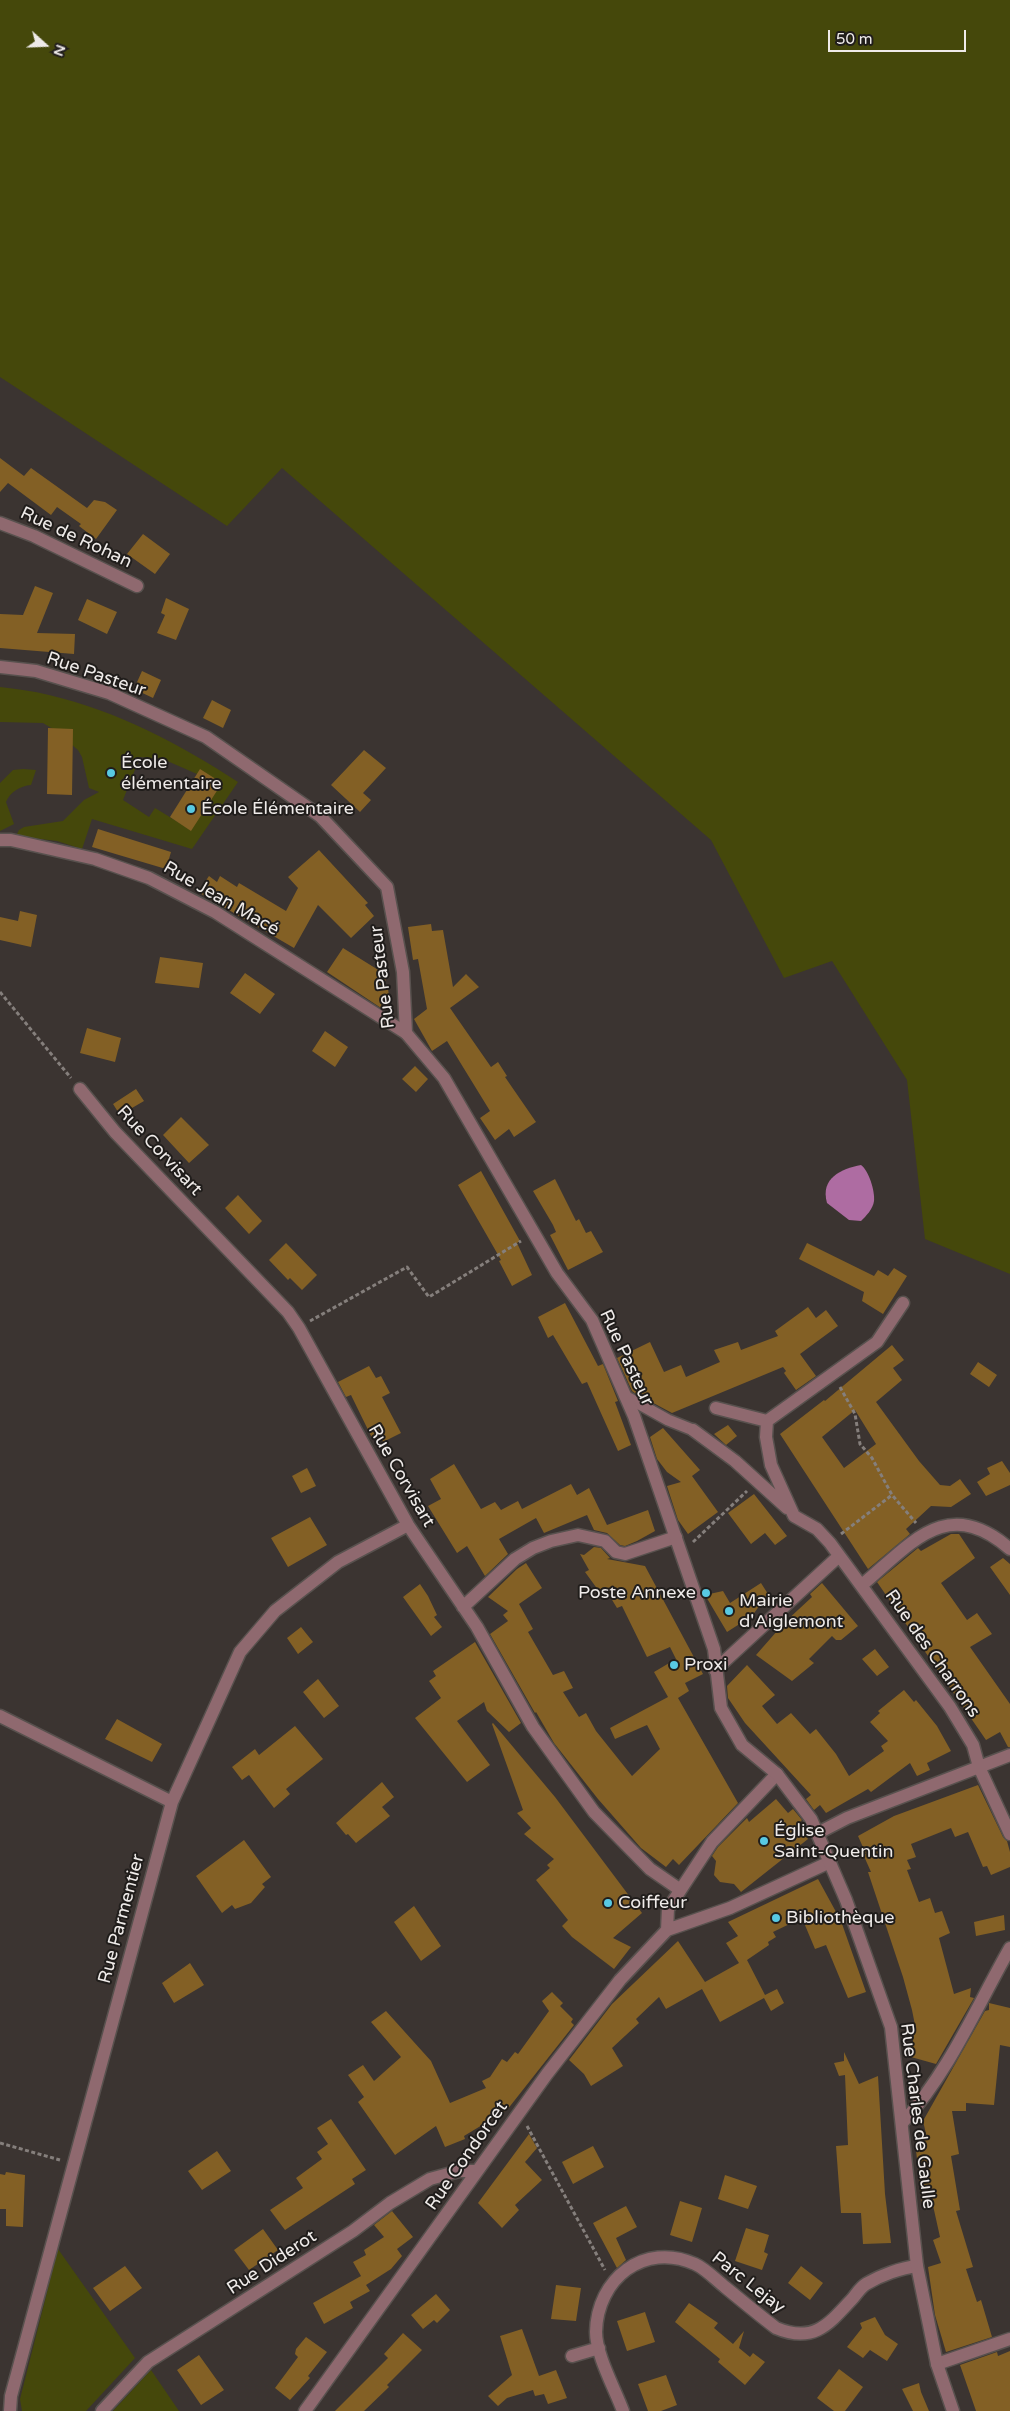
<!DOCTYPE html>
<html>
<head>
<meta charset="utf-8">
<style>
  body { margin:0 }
  #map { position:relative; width:1010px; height:2411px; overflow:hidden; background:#3b3431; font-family:"Varela Round",sans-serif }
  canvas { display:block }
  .north { position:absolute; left:20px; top:20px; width:50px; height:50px; -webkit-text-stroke:4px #201d1b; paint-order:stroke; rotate:110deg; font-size:14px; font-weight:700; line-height:20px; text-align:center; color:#efebe9 }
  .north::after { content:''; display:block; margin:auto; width:18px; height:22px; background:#efebe9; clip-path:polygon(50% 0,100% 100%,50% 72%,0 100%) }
  .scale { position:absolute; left:828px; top:30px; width:138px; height:22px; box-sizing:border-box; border:2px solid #efebe9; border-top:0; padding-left:6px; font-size:15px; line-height:18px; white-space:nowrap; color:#efebe9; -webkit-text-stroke:4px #201d1b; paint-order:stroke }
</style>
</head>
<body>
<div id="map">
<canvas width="1010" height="2411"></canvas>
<div class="north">N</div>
<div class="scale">50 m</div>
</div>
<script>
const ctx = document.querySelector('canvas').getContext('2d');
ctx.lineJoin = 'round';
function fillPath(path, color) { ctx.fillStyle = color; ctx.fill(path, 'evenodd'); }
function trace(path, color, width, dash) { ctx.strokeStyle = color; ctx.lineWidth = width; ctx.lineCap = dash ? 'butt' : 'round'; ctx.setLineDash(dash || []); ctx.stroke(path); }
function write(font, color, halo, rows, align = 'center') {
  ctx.font = font + ' "Varela Round",sans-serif'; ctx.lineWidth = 4; ctx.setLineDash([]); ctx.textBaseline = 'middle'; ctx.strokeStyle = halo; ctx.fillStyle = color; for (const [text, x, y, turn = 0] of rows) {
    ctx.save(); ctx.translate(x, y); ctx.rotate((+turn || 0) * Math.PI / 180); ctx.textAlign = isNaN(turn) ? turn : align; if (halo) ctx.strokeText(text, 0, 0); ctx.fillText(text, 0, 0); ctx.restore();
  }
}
fillPath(new Path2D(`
  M 0,0 L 1010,0 L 1010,1274 L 925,1239 L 907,1080 L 832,961 L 784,978 L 711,840 L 282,468 L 227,526 L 0,377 Z
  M 0,687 C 16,689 33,691 49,695 C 117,711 180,744 238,782 L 192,849 L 92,819 L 82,849 L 57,841 L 16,836 L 19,830 L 24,827 L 63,821 L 84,800 L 99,792 L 89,788 L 82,757 L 78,750 L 53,729 L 43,723 L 0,722 ZM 140,757 L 165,760 L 197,774 L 191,830 L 155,808 L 149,817 L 123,800 Z
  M 23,769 L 36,770 L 31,785 C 20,786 10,792 6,802 L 14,824 L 0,831 L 0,783 L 13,770 Z
  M 58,2249 L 135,2358 L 86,2411 L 22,2411 L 20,2399 Z
  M 151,2370 L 179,2411 L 113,2411 Z`), '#45480b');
fillPath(new Path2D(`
  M 861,1165 C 869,1171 875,1191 874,1201 C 873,1209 866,1216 861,1221 L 849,1220 L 827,1203 C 820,1178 841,1169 861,1165 Z`), '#ae6ca2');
fillPath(new Path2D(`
  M 0,458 L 24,476 L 31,468 L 87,508 L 94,500 L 105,502 L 117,510 L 96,539 L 79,526 L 81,524 L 57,507 L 51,515 L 8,483 L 0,492 Z
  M 143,534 L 170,554 L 155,574 L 127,554 Z
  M 35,586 L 53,593 L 37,633 L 75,634 L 74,654 L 0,648 L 0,614 L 23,615 Z
  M 166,598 L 189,609 L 176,640 L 157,633 L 165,615 L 161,613 Z
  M 87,599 L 117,612 L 107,634 L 78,620 Z
  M 142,671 L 161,680 L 153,698 L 134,689 Z
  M 212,700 L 231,710 L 223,728 L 203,718 Z
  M 48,728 L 73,729 L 72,795 L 47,794 Z
  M 364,750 L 386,768 L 363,793 L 371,800 L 360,812 L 331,785 Z
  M 200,769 L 222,783 L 191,831 L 170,817 Z
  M 98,829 L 171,852 L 166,869 L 92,847 Z
  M 319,850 L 368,903 L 365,905 L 374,916 L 351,938 L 318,905 L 294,948 L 198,892 L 209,876 L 217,882 L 220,876 L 237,887 L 239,883 L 286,911 L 298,888 L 288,877 Z
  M 20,911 L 37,915 L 31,947 L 0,940 L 0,917 L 18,921 Z
  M 431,924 L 432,931 L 443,930 L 453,987 L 466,974 L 479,987 L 450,1008 L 491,1067 L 498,1062 L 507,1076 L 505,1077 L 536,1122 L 514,1137 L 509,1129 L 495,1140 L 480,1118 L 490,1111 L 447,1041 L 432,1051 L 414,1019 L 427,1009 L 418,959 L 413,960 L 408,927 Z
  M 343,948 L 388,976 L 383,985 L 388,988 L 389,997 L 381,1008 L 327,972 Z
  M 160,957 L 203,963 L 199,988 L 155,983 Z
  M 245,973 L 275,994 L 260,1014 L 230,993 Z
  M 87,1028 L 121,1038 L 115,1062 L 80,1053 Z
  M 325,1031 L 348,1047 L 335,1067 L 312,1051 Z
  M 415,1066 L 428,1079 L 416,1092 L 402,1079 Z
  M 136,1089 L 144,1101 L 120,1115 L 113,1104 Z
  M 181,1117 L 209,1145 L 189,1163 L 163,1135 Z
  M 481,1171 L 520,1241 L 517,1243 L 532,1275 L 512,1286 L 499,1261 L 501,1260 L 458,1185 Z
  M 555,1179 L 576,1221 L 579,1219 L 586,1233 L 591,1231 L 603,1252 L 568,1270 L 550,1235 L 556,1232 L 553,1225 L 533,1191 Z
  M 238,1195 L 262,1221 L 249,1234 L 225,1208 Z
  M 286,1243 L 317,1275 L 302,1290 L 290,1278 L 288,1280 L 269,1260 Z
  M 807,1243 L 874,1276 L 878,1270 L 888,1276 L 894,1268 L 907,1276 L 883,1314 L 862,1301 L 864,1292 L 799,1259 Z
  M 565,1303 L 598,1366 L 603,1364 L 618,1401 L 615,1402 L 631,1445 L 618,1451 L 587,1382 L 582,1384 L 553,1335 L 548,1338 L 538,1317 Z
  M 808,1307 L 816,1318 L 826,1310 L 838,1326 L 800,1354 L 816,1376 L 796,1390 L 784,1373 L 786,1371 L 783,1367 L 672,1413 L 644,1398 L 641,1392 L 636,1394 L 632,1391 L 617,1358 L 650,1342 L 664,1372 L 681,1365 L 686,1377 L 720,1362 L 714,1350 L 738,1342 L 741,1350 L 778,1336 L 775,1331 Z
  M 892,1345 L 904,1360 L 893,1368 L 902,1380 L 876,1402 L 919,1461 L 940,1485 L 950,1486 L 960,1479 L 971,1494 L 951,1507 L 931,1506 L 906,1529 L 910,1534 L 868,1569 L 780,1434 L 824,1400 L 825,1401 ZM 855,1410 L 876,1444 L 844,1468 L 822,1437 Z
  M 978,1362 L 997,1375 L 989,1387 L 970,1374 Z
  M 369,1366 L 376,1378 L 381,1376 L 390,1393 L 382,1397 L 401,1433 L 383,1442 L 380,1434 L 372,1438 L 351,1395 L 346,1397 L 338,1382 Z
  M 728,1425 L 737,1436 L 726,1445 L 714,1434 Z
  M 663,1428 L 700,1470 L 692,1476 L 718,1512 L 688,1534 L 678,1520 L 667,1486 L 681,1482 L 667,1472 L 657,1459 L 650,1437 Z
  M 1002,1461 L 1010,1473 L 1010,1485 L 986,1496 L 977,1482 L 990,1474 L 987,1468 Z
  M 454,1464 L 481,1509 L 495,1502 L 501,1510 L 518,1501 L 522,1509 L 571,1484 L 577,1495 L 589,1488 L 607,1525 L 648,1510 L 655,1531 L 637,1541 L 625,1546 L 620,1545 L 607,1533 L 594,1530 L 587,1515 L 544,1533 L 536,1518 L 499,1539 L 508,1554 L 485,1576 L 467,1546 L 457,1553 L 428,1506 L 441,1499 L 430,1479 Z
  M 307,1468 L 316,1486 L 301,1493 L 292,1476 Z
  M 754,1494 L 787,1536 L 775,1545 L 765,1533 L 751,1544 L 728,1513 Z
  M 310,1517 L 327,1545 L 288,1567 L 271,1538 Z
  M 951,1534 L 959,1534 L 975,1558 L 941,1583 L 967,1620 L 977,1613 L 992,1634 L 970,1647 L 1010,1704 L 1010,1747 L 1008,1747 L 1000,1732 L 986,1740 L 877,1582 L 918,1548 L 921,1551 Z
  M 594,1547 L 601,1548 L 610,1558 L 607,1559 L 645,1566 L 703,1674 L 685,1683 L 689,1691 L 678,1698 L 738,1803 L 679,1865 L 673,1859 L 666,1867 L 641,1848 L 598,1799 L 554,1743 L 536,1712 L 535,1713 L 490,1634 L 508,1621 L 503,1615 L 508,1611 L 488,1597 L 517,1569 L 526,1563 L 542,1588 L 519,1604 L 533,1629 L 528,1632 L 553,1675 L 564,1671 L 573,1688 L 563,1692 L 579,1717 L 586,1713 L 596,1731 L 632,1776 L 660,1749 L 647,1725 L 615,1739 L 610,1728 L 668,1697 L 654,1672 L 676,1659 L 670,1647 L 647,1657 L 622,1606 L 617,1608 L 606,1590 L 601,1594 L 585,1572 L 589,1570 L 580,1554 L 584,1555 Z
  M 1003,1558 L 1010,1564 L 1010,1595 L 990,1567 Z
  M 761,1583 L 768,1594 L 752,1616 L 727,1632 L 705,1595 L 723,1591 L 730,1603 Z
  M 822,1583 L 858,1626 L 841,1640 L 836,1640 L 832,1636 L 809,1659 L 814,1663 L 792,1681 L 756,1655 L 785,1622 L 812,1597 L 810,1594 Z
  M 420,1584 L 428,1596 L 437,1615 L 434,1617 L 442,1627 L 431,1636 L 403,1597 Z
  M 301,1627 L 313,1642 L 298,1654 L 287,1638 Z
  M 475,1642 L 521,1723 L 509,1732 L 487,1711 L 484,1702 L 457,1721 L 490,1765 L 467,1782 L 415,1718 L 441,1698 L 429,1681 L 436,1676 L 433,1671 Z
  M 875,1649 L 889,1667 L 877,1676 L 862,1659 Z
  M 747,1665 L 775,1695 L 762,1706 L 777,1724 L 791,1713 L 810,1734 L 816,1729 L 836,1754 L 849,1776 L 884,1751 L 881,1746 L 888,1741 L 870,1722 L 880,1713 L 878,1711 L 904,1690 L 914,1702 L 916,1700 L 937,1726 L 951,1751 L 927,1763 L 930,1770 L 917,1776 L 910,1763 L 871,1792 L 868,1789 L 826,1813 L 820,1805 L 814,1810 L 806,1799 L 811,1795 L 745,1723 L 728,1698 L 727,1686 Z
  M 318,1679 L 339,1706 L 324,1718 L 303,1692 Z
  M 117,1719 L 162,1744 L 152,1762 L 105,1739 Z
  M 493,1723 L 555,1797 L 642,1913 L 613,1938 L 631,1947 L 614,1969 L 572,1937 L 562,1926 L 568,1920 L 536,1880 L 550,1868 L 547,1865 L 554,1859 L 524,1834 L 531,1828 L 517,1813 L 523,1810 L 492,1724 Z
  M 295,1726 L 323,1759 L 286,1789 L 290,1794 L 274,1808 L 249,1775 L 242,1780 L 232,1767 L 255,1749 L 259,1755 Z
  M 382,1782 L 394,1797 L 382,1807 L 390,1816 L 356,1843 L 348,1834 L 346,1835 L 336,1823 Z
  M 978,1785 L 1003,1837 L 1007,1841 L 1010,1852 L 1010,1867 L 991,1875 L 987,1866 L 983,1867 L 968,1832 L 955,1837 L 951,1828 L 911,1844 L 916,1857 L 907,1860 L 911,1869 L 907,1870 L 919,1902 L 930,1898 L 935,1913 L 942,1911 L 950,1933 L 939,1938 L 954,1994 L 971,1988 L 970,1997 L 974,1998 L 936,2064 L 911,2057 L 915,2025 L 912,2010 L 903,1977 L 868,1872 L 871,1872 L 863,1854 L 866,1854 L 858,1836 L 894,1816 Z
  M 776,1799 L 788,1813 L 793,1809 L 802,1820 L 797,1825 L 808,1839 L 741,1892 L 734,1884 L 720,1882 L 714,1875 L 716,1861 L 712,1856 L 718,1847 L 747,1818 L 749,1822 Z
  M 244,1840 L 271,1877 L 262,1884 L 265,1887 L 251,1903 L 235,1909 L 232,1905 L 222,1913 L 196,1876 Z
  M 818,1879 L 841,1921 L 866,1992 L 848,1998 L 826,1945 L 815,1949 L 802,1918 L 773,1932 L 776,1937 L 768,1942 L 769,1945 L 747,1960 L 765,1995 L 777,1989 L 784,2003 L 771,2011 L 764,1998 L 720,2022 L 702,1989 L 666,2009 L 659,1997 L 636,2019 L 639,2023 L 612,2048 L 623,2066 L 591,2086 L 584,2074 L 569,2060 L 612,2004 L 678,1941 L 705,1982 L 739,1963 L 726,1943 L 738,1936 L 728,1922 Z
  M 414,1906 L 441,1946 L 421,1961 L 394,1922 Z
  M 1004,1915 L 1005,1930 L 976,1936 L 974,1922 Z
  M 190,1963 L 204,1985 L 174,2003 L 162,1983 Z
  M 552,1992 L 563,2003 L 560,2006 L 573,2019 L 571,2022 L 574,2025 L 507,2110 L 464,2136 L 465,2139 L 445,2147 L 436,2126 L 395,2155 L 358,2102 L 364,2097 L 348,2075 L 363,2065 L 374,2081 L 401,2057 L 371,2022 L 386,2011 L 431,2061 L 450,2103 L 486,2088 L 482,2081 L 490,2077 L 502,2059 L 507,2062 L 515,2052 L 518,2054 L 549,2011 L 542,2001 Z
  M 989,2003 L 1010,2008 L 1010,2047 L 1000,2045 L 994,2105 L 966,2103 L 966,2111 L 952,2111 L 959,2154 L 951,2156 L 960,2210 L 956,2211 L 973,2267 L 966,2269 L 977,2302 L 981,2300 L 992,2337 L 946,2352 L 935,2315 L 928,2267 L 941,2263 L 933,2240 L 940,2237 L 932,2201 L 922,2205 L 915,2141 L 927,2138 L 923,2121 L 985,2011 L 989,2010 Z
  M 844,2052 L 859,2084 L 878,2076 L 885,2194 L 891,2243 L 863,2244 L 861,2213 L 841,2213 L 836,2146 L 848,2145 L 845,2075 L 839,2076 L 834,2063 L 844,2061 Z
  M 331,2119 L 366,2170 L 352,2179 L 355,2184 L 285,2230 L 270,2210 L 303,2188 L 296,2178 L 322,2159 L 317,2152 L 328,2144 L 317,2128 Z
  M 529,2134 L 537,2148 L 525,2162 L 542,2180 L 515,2205 L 519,2210 L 502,2228 L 478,2203 Z
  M 593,2146 L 604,2167 L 573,2184 L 562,2162 Z
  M 217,2151 L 231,2171 L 202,2190 L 188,2171 Z
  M 6,2172 L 25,2175 L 23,2227 L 6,2226 L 6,2209 L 0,2209 L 0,2174 L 5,2175 Z
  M 725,2175 L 757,2186 L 748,2209 L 718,2199 Z
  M 680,2201 L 702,2208 L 692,2242 L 670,2235 Z
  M 626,2206 L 637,2227 L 616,2238 L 626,2260 L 617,2268 L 593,2223 Z
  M 392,2211 L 413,2237 L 397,2249 L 402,2256 L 391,2269 L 366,2285 L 370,2291 L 350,2302 L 353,2308 L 324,2324 L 313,2303 L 361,2276 L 365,2283 L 353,2262 L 366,2255 L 364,2250 L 384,2237 L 374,2225 Z
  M 746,2228 L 769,2235 L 764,2252 L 768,2254 L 762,2270 L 735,2261 Z
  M 263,2229 L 278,2250 L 249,2270 L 234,2250 Z
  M 125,2266 L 142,2288 L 110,2311 L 93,2288 Z
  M 801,2266 L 823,2283 L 810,2300 L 788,2283 Z
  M 556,2285 L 581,2288 L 576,2321 L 551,2319 Z
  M 436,2294 L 450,2310 L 437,2323 L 434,2320 L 423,2329 L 411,2315 Z
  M 689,2303 L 718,2323 L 714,2328 L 733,2344 L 744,2331 L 739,2348 L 750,2357 L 753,2353 L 765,2362 L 745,2385 L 718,2362 L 720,2359 L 675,2322 Z
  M 645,2312 L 655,2342 L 627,2351 L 617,2321 Z
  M 875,2317 L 885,2335 L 898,2344 L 887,2361 L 870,2350 L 863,2358 L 847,2347 L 862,2328 L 860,2323 Z
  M 522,2329 L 539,2376 L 556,2370 L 567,2398 L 548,2404 L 544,2394 L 535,2396 L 533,2390 L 507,2398 L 498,2406 L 488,2396 L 512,2375 L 500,2336 Z
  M 403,2333 L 422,2350 L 387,2385 L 389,2387 L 364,2411 L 335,2411 L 388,2358 L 384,2354 Z
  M 306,2337 L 327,2352 L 308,2376 L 310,2378 L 290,2400 L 275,2388 L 298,2357 L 295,2354 L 296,2349 Z
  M 1010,2351 L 1010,2411 L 976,2411 L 960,2365 L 997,2352 L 998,2356 Z
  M 199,2355 L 224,2390 L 201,2405 L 177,2370 Z
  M 839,2369 L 863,2387 L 845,2411 L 834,2411 L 817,2398 Z
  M 666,2375 L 677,2405 L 661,2411 L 648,2411 L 638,2384 Z
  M 919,2383 L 921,2392 L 929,2411 L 913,2411 L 902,2389 Z`), '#836025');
const pedestrian = new Path2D(`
  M 625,1396 L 668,1420 L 693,1430`);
const minor = new Path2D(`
  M 0,523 L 34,536 L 137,586
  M 0,840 L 11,840 L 95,859 L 149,878 L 215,912 L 406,1033
  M 80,1089 L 115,1132 L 288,1312 L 299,1328 L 408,1525 L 477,1627 L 533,1727 L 594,1812 L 650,1869 L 679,1889
  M 716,1408 L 767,1421 L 877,1342 L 903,1303
  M 767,1421 L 766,1437 L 771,1465 L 794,1516 L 817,1529 L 830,1543 L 950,1707 L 973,1745 L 979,1767 L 1010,1834
  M 693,1430 L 735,1461 L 787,1508
  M 862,1585 C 911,1544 947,1494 1010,1549
  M 463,1607 L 515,1559 L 533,1548 L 551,1541 L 578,1535 L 605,1541 L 616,1552 L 625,1554 L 676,1537
  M 715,1670 L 839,1556
  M 0,1716 L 172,1802
  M 818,1833 L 847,1818 L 1010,1755
  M 667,1930 L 668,1909 L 712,1842 L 777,1774
  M 903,2122 C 949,2072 977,2006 1010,1948
  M 572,2356 L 599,2348
  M 937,2364 L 1010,2339
  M 10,2411 L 11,2396 L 172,1802 L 207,1725 L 240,1652 L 275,1611 L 338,1562 L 408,1525
  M 102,2411 L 148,2362 L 353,2231 L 390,2203 L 430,2179 L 459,2171 L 476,2171
  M 305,2411 L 547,2074 L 620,1980 L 667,1930 L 730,1908 L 830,1862
  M 623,2411 C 615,2389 596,2355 596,2332 C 597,2279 644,2241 695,2264 C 706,2269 716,2280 725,2287 C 742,2301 759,2315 776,2328 C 814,2344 829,2324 853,2298 C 857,2293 861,2287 866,2284 C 881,2275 901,2268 917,2266`);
const tertiary = new Path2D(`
  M 0,667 L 36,671 L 109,693 L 206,737 L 320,816 L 387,887 L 403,972 L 406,1033 L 444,1078 L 557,1273 L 592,1320 L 634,1416 L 714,1649 L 721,1708 L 742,1745 L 777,1774 L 811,1819 L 846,1900 L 891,2027 L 917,2266 L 937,2364 L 953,2411`);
trace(pedestrian, '#58514e', 14);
trace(minor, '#58514e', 15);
trace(tertiary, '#58514e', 15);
trace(new Path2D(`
  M 0,992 L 71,1078
  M 310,1321 L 407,1267 L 429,1297 L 521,1241
  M 840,1387 L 855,1414 L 860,1444 L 872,1458 L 892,1495 L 916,1523
  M 841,1534 L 892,1495
  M 693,1542 L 747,1491
  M 527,2126 L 605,2270
  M 0,2143 L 60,2160`), '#857f7c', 3, [4, 2.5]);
trace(pedestrian, '#8f696f', 11);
trace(minor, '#8f696f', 12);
trace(tertiary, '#8f696f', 12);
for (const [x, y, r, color] of [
  [111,773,5,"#58c9e3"],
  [191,809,5,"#58c9e3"],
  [706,1593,5,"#58c9e3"],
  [729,1611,5,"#58c9e3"],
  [674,1665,5,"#58c9e3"],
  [764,1841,5,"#58c9e3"],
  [608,1903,5,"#58c9e3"],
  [776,1918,5,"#58c9e3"]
]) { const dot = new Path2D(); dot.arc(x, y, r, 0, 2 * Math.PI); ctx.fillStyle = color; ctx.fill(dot); trace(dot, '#201d1b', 2); }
write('18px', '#efebe9', '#201d1b', [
  ["Rue de Rohan",76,538,25],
  ["Rue Pasteur",96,675,19],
  ["Rue Jean Macé",221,899,30],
  ["Rue Pasteur",383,977,-97],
  ["Rue Corvisart",159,1151,47],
  ["Rue Pasteur",626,1358,65],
  ["Rue Corvisart",401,1476,60],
  ["Rue des Charrons",932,1654,55],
  ["Rue Parmentier",122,1919,-75],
  ["Rue Charles de Gaulle",917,2116,83],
  ["Rue Condorcet",467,2156,-55],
  ["Rue Diderot",272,2263,-33],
  ["Parc Lejay",748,2283,38]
]);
write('18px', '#efebe9', '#201d1b', [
  ["École",121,763],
  ["élémentaire",121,784],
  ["École Élémentaire",201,809],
  ["Poste Annexe",696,1593,"right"],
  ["Mairie",739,1601],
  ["d'Aiglemont",739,1622],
  ["Proxi",684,1665],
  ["Église",774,1831],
  ["Saint-Quentin",774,1852],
  ["Coiffeur",618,1903],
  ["Bibliothèque",786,1918]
], 'left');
</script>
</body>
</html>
